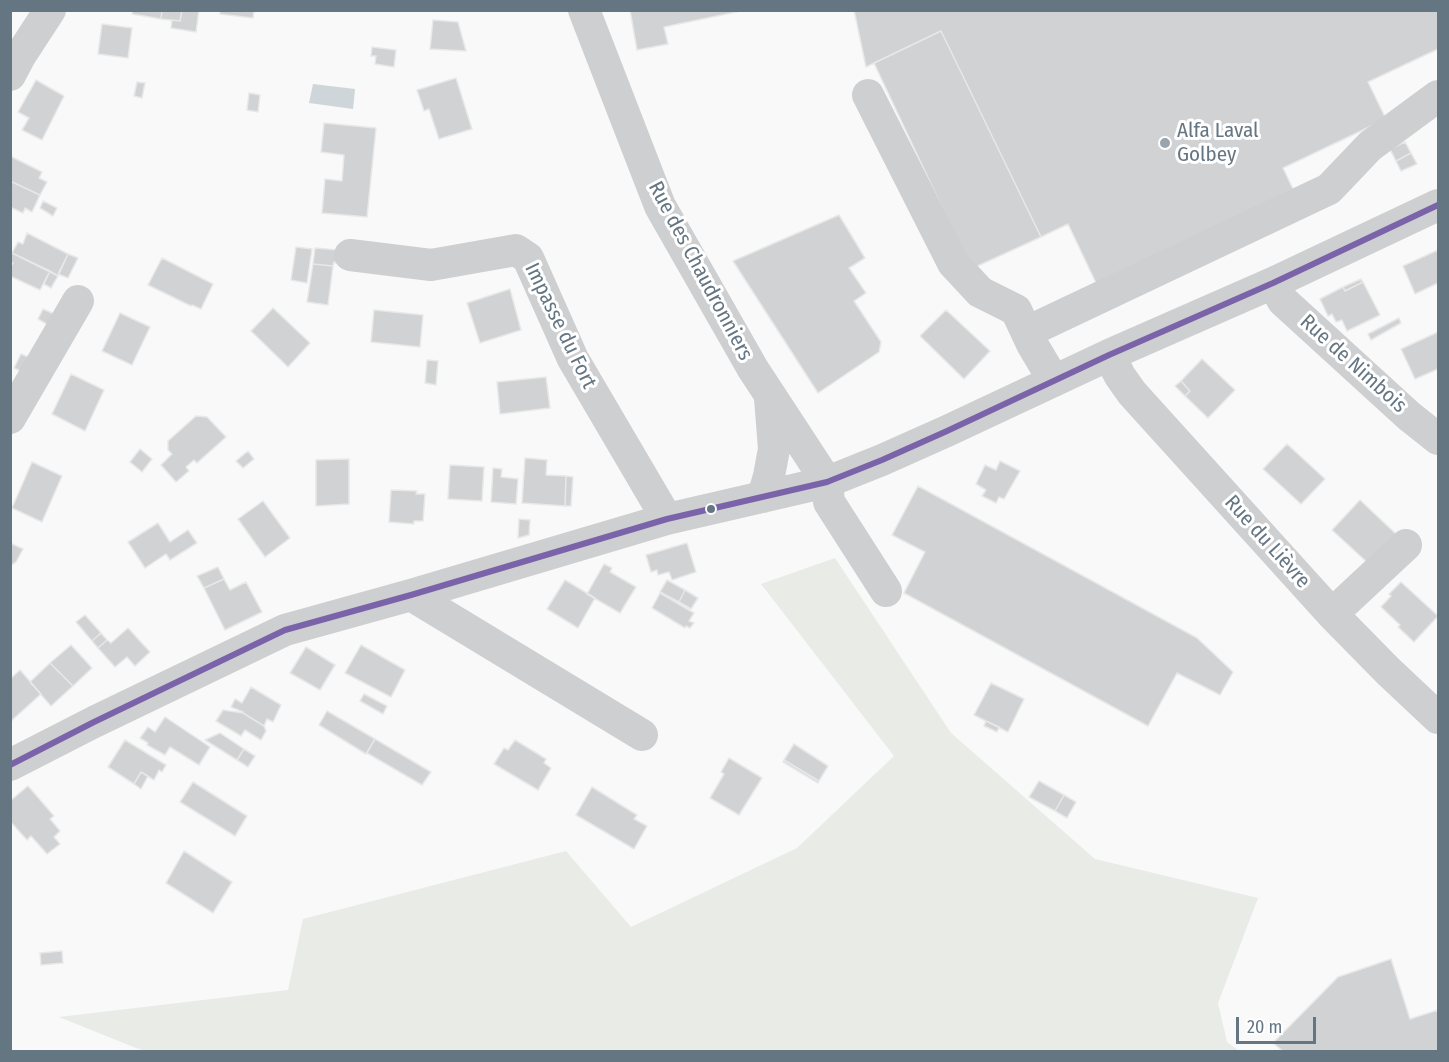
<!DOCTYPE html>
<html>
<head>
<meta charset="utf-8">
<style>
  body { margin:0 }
  #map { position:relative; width:1449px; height:1062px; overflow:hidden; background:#f9f9f9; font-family:"Fira Sans Condensed",sans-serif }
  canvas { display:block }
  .frame { position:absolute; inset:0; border:12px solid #657683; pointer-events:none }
  .scale { position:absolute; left:1236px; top:1017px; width:80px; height:27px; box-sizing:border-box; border:3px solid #657683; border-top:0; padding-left:8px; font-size:18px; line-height:21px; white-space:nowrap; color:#657683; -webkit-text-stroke:4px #fff; paint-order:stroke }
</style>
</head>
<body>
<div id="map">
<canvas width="1449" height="1062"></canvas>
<div class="frame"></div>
<div class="scale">20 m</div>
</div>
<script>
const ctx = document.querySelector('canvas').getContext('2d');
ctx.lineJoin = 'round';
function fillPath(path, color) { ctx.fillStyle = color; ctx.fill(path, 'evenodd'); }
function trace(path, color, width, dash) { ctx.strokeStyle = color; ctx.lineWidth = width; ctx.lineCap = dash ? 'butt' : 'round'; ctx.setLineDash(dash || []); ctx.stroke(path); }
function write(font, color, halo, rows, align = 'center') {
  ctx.font = font + ' "Fira Sans Condensed",sans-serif'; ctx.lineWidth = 6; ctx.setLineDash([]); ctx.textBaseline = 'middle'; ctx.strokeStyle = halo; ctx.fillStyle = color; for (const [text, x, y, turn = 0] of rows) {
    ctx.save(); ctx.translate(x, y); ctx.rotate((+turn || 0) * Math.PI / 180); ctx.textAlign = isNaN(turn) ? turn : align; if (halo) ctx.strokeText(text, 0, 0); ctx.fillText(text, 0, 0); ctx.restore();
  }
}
fillPath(new Path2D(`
  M 835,558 L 951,733 L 1095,859 L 1258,898 L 1218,1003 L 1227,1042 L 1239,1051 L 149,1052 L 136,1048 L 59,1017 L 288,990 L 303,919 L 566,851 L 631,927 L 797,848 L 894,756 L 761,584 Z`), '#e8ebe6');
fillPath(new Path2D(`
  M 313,84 L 355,89 L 353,109 L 309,103 Z`), '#ced6d9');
const building = new Path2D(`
  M 133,10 L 162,10 L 161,19 L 132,14 Z
  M 162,10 L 182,10 L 180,21 L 161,19 Z
  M 182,10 L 199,10 L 196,32 L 171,28 L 172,20 L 180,21 Z
  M 220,10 L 254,10 L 253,18 L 220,14 Z
  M 630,10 L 746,10 L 664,27 L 668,44 L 637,50 Z
  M 854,10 L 1438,10 L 1438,49 L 1368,82 L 1386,119 L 1283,168 L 1294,191 L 1097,285 L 1068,224 L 1041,237 L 941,31 L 866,67 Z
  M 433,20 L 458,22 L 466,51 L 430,49 Z
  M 102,24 L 132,28 L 128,58 L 98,54 Z
  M 941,31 L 1041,237 L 971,269 L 874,63 Z
  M 372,47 L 396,50 L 394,67 L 375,64 L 376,56 L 371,56 Z
  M 456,78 L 472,129 L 439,139 L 429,109 L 424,111 L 417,90 Z
  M 36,80 L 64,96 L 42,140 L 22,130 L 29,118 L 18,112 Z
  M 137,82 L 145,83 L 142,98 L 134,96 Z
  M 249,93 L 260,95 L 258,112 L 247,110 Z
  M 324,123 L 376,128 L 367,217 L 322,213 L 325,179 L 342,181 L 344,155 L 321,152 Z
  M 1405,142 L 1411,153 L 1396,161 L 1390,149 Z
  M 1411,153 L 1417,164 L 1401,171 L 1396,161 Z
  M 10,156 L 42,172 L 39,178 L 47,182 L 40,195 L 10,181 Z
  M 10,181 L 40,195 L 32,212 L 25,208 L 23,213 L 10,207 Z
  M 43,201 L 57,208 L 53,216 L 40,208 Z
  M 839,215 L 865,258 L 849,268 L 866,293 L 854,301 L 881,342 L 879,352 L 818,393 L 733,261 Z
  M 27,233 L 68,254 L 58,276 L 12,253 L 18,242 L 23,244 Z
  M 296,247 L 312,249 L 307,283 L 291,280 Z
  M 315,248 L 338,250 L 336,263 L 334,262 L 333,266 L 313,264 Z
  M 1438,250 L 1438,283 L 1415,294 L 1403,266 Z
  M 12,253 L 50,271 L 40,290 L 10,276 L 10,268 L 13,263 L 10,262 L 10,257 Z
  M 68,254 L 78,258 L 68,278 L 58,274 Z
  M 162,258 L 213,284 L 201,309 L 192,305 L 191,306 L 148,285 Z
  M 313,264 L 333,266 L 328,305 L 307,302 Z
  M 50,271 L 58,276 L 51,288 L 44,284 Z
  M 1361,279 L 1363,282 L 1345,291 L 1343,287 Z
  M 1363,282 L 1380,315 L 1347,331 L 1342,320 L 1336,322 L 1332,314 L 1328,316 L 1320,299 L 1343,287 L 1345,291 Z
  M 510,289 L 521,330 L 480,343 L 467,303 Z
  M 273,308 L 310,343 L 288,367 L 251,331 Z
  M 43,309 L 59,316 L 52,327 L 38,319 Z
  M 374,310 L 423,315 L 420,347 L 371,342 Z
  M 946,310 L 990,351 L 964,379 L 920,336 Z
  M 120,313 L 150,327 L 132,365 L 102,351 Z
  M 1399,318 L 1401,323 L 1371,340 L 1368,334 Z
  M 1438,332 L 1438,369 L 1415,379 L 1401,349 Z
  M 21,354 L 33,359 L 25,373 L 14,368 Z
  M 1202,359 L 1235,390 L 1208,418 L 1185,396 L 1190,391 L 1181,381 Z
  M 427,360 L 438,361 L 436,385 L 425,383 Z
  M 71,374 L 104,390 L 85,431 L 52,414 Z
  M 546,377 L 550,408 L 500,414 L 497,382 Z
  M 1181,381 L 1190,391 L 1185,396 L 1175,386 Z
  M 196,416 L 207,417 L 226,437 L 197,463 L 194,460 L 186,467 L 189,471 L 176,482 L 161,465 L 172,454 L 168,450 L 168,441 Z
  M 1287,444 L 1325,479 L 1301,504 L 1263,469 Z
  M 140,449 L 152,459 L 142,472 L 130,462 Z
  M 248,451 L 254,459 L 243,468 L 236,461 Z
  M 525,458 L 547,460 L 546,475 L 566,476 L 565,506 L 522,503 Z
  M 349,459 L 349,504 L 316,506 L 316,460 Z
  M 1000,461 L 1020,471 L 1004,499 L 999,497 L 996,503 L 982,496 L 986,490 L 976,484 L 985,465 L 996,470 Z
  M 32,462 L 62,476 L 42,522 L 12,508 Z
  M 450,465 L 484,467 L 482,501 L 448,499 Z
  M 493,468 L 502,469 L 501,477 L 518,479 L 516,504 L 491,502 Z
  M 566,476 L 573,477 L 571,506 L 565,506 Z
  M 918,486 L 1197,638 L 1233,672 L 1220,695 L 1177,673 L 1148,726 L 904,593 L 925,552 L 892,535 Z
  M 391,490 L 417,491 L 416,494 L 425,494 L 423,521 L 414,521 L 414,524 L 389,522 Z
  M 1360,500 L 1396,534 L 1369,564 L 1332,530 Z
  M 263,501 L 290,538 L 265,557 L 238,519 Z
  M 519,519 L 530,520 L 529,535 L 518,538 Z
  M 158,523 L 170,542 L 188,530 L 197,543 L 170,560 L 166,554 L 145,568 L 128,542 Z
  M 10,543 L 23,549 L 16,562 L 10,566 Z
  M 687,543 L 696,572 L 672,580 L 669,572 L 658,575 L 657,570 L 651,572 L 646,555 Z
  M 604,564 L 612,568 L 610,572 L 636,587 L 620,613 L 587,594 Z
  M 218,567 L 224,579 L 204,588 L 197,576 Z
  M 224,579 L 230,590 L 246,582 L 262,612 L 225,630 L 204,588 Z
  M 565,580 L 595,598 L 578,628 L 547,609 Z
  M 667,580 L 685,590 L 679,602 L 660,592 Z
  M 1401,582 L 1438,616 L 1414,642 L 1398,627 L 1400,625 L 1381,607 L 1391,596 L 1389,594 Z
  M 685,590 L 698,598 L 691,609 L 679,602 Z
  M 660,593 L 694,613 L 689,621 L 694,623 L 690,628 L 686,626 L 685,628 L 652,608 Z
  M 85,615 L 101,633 L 92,641 L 76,622 Z
  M 128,628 L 150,652 L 135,666 L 127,657 L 115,667 L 98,648 L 107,640 L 111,643 Z
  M 101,633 L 107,640 L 98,648 L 92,641 Z
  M 71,645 L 92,668 L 73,686 L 50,663 Z
  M 361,645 L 405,670 L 391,697 L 345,673 Z
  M 306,647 L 335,665 L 320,690 L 290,673 Z
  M 50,663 L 73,686 L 51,706 L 30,682 Z
  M 20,670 L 41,694 L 10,722 L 10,679 Z
  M 991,683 L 1024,699 L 1008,732 L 974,715 Z
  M 251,687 L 281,705 L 273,722 L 267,719 L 264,726 L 243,713 L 243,712 L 231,707 L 235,699 L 242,703 Z
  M 364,694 L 387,706 L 383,714 L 360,701 Z
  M 223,710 L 243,713 L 264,726 L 266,731 L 261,740 L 245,730 L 241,736 L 216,721 Z
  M 327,711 L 375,739 L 366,754 L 319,725 Z
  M 165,717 L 210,747 L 199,765 L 170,747 L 165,755 L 147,745 L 148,743 L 140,738 L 148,727 L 155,732 Z
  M 986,721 L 999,727 L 997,732 L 984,726 Z
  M 220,733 L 244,749 L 237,760 L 205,740 Z
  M 375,739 L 431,772 L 422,785 L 367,753 Z
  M 125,740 L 166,765 L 162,772 L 159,770 L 154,780 L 141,772 L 134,784 L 108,767 Z
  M 515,740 L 546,759 L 544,763 L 551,768 L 538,790 L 494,764 L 504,748 L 508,750 Z
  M 794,744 L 828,766 L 819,781 L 784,760 Z
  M 244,749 L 255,756 L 248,767 L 237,760 Z
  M 729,758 L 762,778 L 739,815 L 710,798 L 724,774 L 721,772 Z
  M 784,760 L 819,781 L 818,783 L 783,762 Z
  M 141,772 L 148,776 L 141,789 L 134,784 Z
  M 1039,781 L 1064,795 L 1055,811 L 1029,797 Z
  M 193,782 L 247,816 L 235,836 L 180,802 Z
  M 28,786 L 54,816 L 50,819 L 60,831 L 54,837 L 60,844 L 47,854 L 31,836 L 27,840 L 10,821 L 10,801 Z
  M 592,787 L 637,815 L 634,819 L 647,826 L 634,849 L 576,815 Z
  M 1064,795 L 1076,802 L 1067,818 L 1055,811 Z
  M 184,851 L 232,882 L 213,913 L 166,883 Z
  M 62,951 L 63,963 L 41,965 L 40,953 Z
  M 1391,959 L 1410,1019 L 1438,1010 L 1438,1052 L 1284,1052 L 1273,1043 L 1338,977 Z`);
fillPath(building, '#d0d2d3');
trace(building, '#e8e8e8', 1.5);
trace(new Path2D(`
  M 584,10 L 660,206 L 753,369 L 827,482 L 829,502 L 886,591
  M 10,75 L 20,56 L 50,10
  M 868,95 L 953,263 L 980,292 L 1016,310 L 1032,344 L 1054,381
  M 350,255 L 431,265 L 516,250 L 528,258 L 573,359 L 667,519
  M 1273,283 L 1283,301 L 1409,416 L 1438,439
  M 1027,332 L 1329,189 L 1370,146 L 1438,96
  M 1109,355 L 1120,376 L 1132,393 L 1332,614 L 1388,671 L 1438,718
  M 10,418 L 78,301
  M 763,497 L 769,476 L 774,449 L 770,398
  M 411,595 L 642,735
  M 1332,614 L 1406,545
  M 10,765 L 94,722 L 285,630 L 411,595 L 667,519 L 827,482 L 882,460 L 947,431 L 1109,355 L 1273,283 L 1438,205`), '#cecfd0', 32);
trace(new Path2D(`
  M 10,765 L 94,722 L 285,630 L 411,595 L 667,519 L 827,482 L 882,460 L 947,431 L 1109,355 L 1273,283 L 1438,205`), '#7a63a9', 6);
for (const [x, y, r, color] of [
  [1165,143,6,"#99a4ac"],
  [711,509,5,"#657683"]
]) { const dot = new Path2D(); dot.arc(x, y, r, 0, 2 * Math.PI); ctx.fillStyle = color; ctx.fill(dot); trace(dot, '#fff', 2); }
write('21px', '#657683', '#fff', [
  ["Alfa Laval",1177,131],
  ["Golbey",1177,155]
], 'left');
write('21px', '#657683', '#fff', [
  ["Rue des Chaudronniers",700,271,62],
  ["Impasse du Fort",560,326,64],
  ["Rue de Nimbois",1353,364,42],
  ["Rue du Lièvre",1267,542,48]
]);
</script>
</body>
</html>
